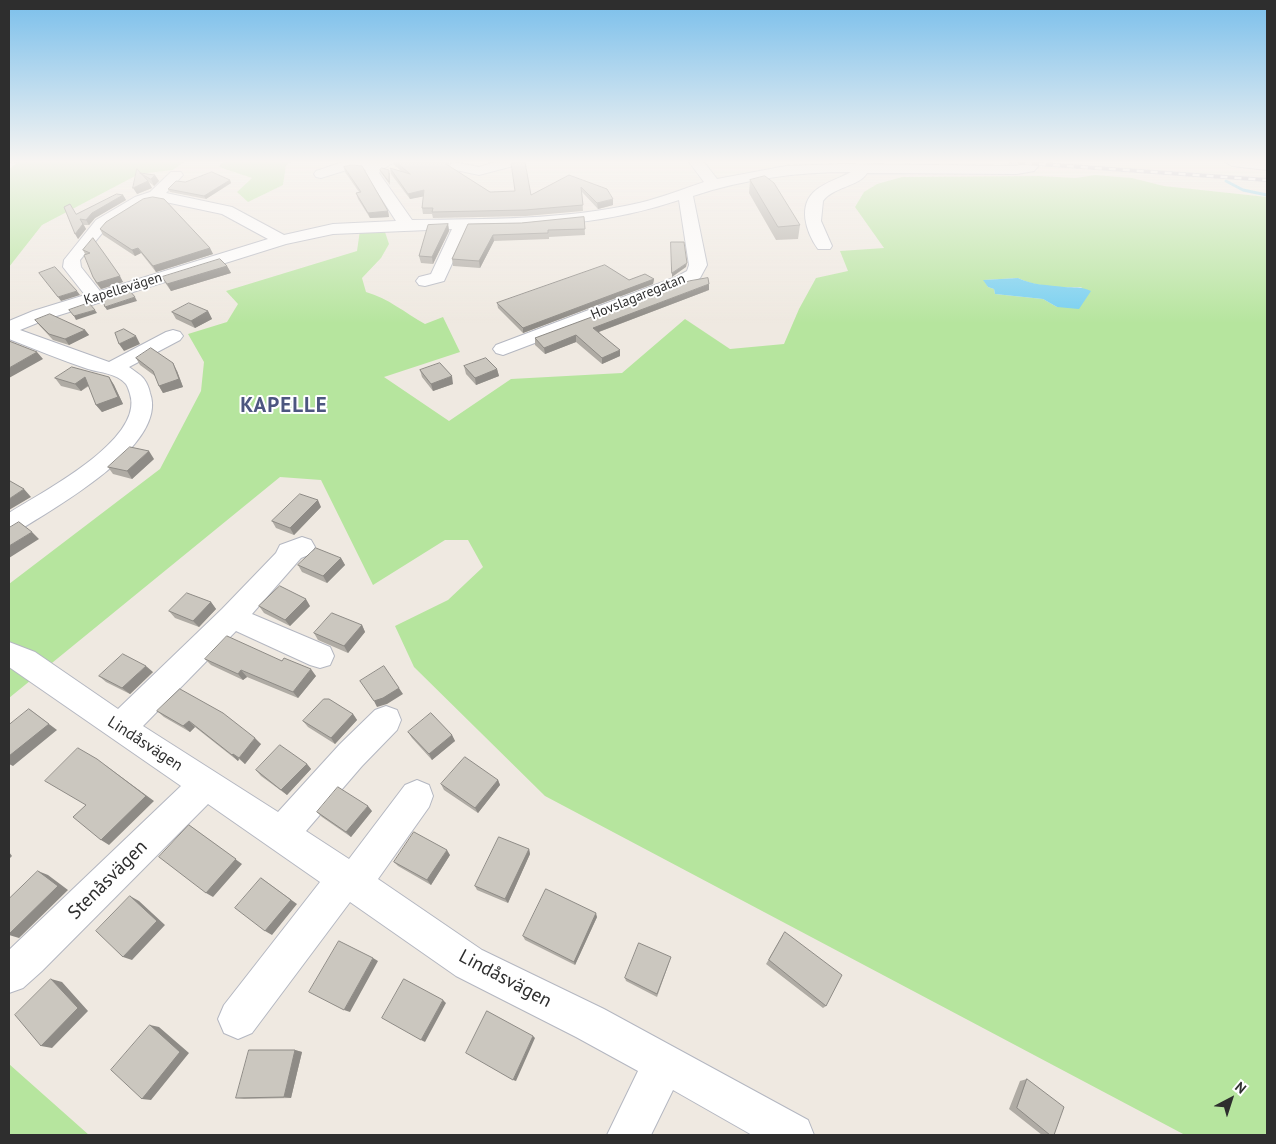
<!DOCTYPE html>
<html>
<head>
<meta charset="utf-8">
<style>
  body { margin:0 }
  #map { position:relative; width:1276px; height:1144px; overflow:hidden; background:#efe9e1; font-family:"PT Sans",sans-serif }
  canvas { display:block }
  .frame { position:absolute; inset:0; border:10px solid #2e2e2e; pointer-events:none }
  .north { position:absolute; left:1206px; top:1074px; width:50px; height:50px; -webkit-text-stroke:4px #fff; paint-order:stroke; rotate:40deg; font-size:14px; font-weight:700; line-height:20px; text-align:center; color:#2e2e2e }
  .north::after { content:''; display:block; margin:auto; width:18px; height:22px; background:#2e2e2e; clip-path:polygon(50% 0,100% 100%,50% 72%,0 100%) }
</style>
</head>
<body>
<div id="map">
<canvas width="1276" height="1144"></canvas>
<div class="frame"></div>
<div class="north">N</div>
</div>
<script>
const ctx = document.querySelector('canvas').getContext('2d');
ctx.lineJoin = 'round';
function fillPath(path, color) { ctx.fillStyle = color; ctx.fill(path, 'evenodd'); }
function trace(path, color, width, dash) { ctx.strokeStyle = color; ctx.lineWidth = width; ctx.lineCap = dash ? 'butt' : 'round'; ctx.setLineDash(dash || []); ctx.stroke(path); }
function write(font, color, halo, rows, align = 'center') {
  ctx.font = font + ' "PT Sans",sans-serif'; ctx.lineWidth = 4; ctx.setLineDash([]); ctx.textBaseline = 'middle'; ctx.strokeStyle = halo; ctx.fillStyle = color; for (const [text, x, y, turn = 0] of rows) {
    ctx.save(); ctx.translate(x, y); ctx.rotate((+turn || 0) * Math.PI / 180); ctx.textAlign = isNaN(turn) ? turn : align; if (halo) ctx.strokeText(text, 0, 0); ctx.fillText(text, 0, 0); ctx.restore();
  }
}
fillPath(new Path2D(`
  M 9,162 L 184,162 L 173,170 L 139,174 L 42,225 L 9,267 L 9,169 L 17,163 Z
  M 223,162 L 291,162 L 286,165 L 283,185 L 248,202 L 237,192 L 252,178 L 219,167 Z
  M 1095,175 L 1132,178 L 1164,186 L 1267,197 L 1267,1135 L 1185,1135 L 545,796 L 414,667 L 395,626 L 448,600 L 483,567 L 468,540 L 445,540 L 373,585 L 321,480 L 280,477 L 9,698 L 9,584 L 160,469 L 201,391 L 204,362 L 188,334 L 227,322 L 238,304 L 226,291 L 357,251 L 360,230 L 384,229 L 389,244 L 381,258 L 362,278 L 366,292 C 388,298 405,313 425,324 L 443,317 L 460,352 L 384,377 L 449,421 L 511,379 L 622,373 L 685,319 L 730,349 L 784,344 L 799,309 L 816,278 L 848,271 L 840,251 L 884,248 L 855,207 L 864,192 L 877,184 L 902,177 L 1040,176 L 1076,178 ZM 1018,278 C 1036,287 1062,288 1082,287 L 1057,307 L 1043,299 L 995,294 L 994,289 L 988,287 L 984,280 Z
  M 9,1064 L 89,1135 L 9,1135 Z`), '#b6e59e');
fillPath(new Path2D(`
  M 1018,278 C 1032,285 1048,285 1064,287 C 1074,288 1081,286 1091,291 L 1079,309 L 1057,307 L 1043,299 L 995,294 L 994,289 L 988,287 L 983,280 Z`), '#75cff0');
trace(new Path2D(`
  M 1226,181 L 1243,190 L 1267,195`), '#75cff0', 3);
const minor = new Path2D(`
  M 343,162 L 395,162 L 381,170 L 379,173 L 412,220 C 488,219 565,220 639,203 C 661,198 683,189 704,182 L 689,162 L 704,162 L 717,179 L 786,166 L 842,164 L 1017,166 L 1027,162 L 1042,162 L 1034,171 L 1017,174 L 867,173 C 860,186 833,187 823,201 L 821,221 L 832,246 L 830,249 L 818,249 C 806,232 797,205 816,190 C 826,182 840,178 851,172 C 797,172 744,179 693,196 L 707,265 L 700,278 L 688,285 L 503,355 L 496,353 L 493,349 L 496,345 L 676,277 L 687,271 L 689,265 L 679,200 C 611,223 539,228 468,229 L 444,281 L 425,286 L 419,285 L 416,281 L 419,277 L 431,274 L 452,229 L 333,234 L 286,244 L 47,319 L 20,330 L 109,362 L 166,332 L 173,330 L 180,332 L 183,336 L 180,340 L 129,367 C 134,371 140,374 144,379 C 147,383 149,388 150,393 C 169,445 54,508 18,531 L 9,534 L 9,513 C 40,493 145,440 130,394 C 129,391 128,387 126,384 C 116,373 101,373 88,369 C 61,360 35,349 9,339 L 9,321 L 33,311 L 85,295 L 63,267 L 64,260 L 96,220 L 135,197 L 150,192 L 171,172 L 181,172 L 183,175 L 166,193 L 232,207 L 284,235 L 333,224 L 396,221 L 365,173 L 366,170 L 353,168 L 321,178 L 316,177 L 314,174 L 316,171 ZM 156,200 L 222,214 L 268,239 L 100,291 L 81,267 L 80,260 L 108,226 L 145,203 Z
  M 453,162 L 479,167 L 495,162 L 519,162 L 517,165 L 479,175 L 451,169 L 449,166 Z
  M 1225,162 L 1267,162 L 1267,170 L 1232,166 Z
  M 302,537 L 311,540 L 315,547 L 311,554 L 301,558 L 252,614 L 330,647 L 334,656 L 330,665 L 320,668 L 310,665 L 236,631 L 143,726 L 278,812 L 340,744 L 375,710 L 386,706 L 397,710 L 401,720 L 397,730 L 362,766 L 306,831 L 349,859 L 405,785 L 417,780 L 429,785 L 433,796 L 429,807 L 378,879 L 482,950 L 604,1009 L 808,1120 L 814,1135 L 752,1135 L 673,1090 L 651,1135 L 607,1135 L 638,1071 L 576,1037 L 456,976 L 350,902 L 252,1033 L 238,1039 L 224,1033 L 218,1019 L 224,1005 L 320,882 L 208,804 L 42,971 L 23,988 L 9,993 L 9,950 L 181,786 L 9,667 L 9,642 L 35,652 L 118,709 L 222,609 L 276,553 L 280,545 Z`);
trace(minor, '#b4b7c1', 2);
fillPath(minor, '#fff');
const rail = new Path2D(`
  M 1011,162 L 1267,180`);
trace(rail, '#a3a6b8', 4);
trace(rail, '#fff', 2.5, [7]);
fillPath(new Path2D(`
  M 393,162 L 450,162 L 448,165 L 490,192 L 531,195 L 569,175 L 613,205 L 598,209 L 582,192 L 583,211 L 526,216 L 433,218 L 432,214 L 423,214 L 422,208 L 424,196 L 410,199 L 391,174 L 390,168 L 402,172 L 394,165 Z
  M 344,167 L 388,211 L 389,217 L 370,218 L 358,199 L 356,193 L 359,192 L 345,172 Z
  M 380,170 L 390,173 L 390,185 L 381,173 Z
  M 141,173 L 155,175 L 159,181 L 154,186 L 149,182 L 152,188 L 137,194 Z
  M 230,180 L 231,183 L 206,199 L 170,192 L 168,189 Z
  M 750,180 L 800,225 L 798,239 L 776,240 L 749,193 Z
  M 123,195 L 126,200 L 95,218 L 89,225 L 84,225 L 86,229 L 78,239 L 76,214 Z
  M 584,217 L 585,235 L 549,237 L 549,239 L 494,241 L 480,268 L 453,266 L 452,259 L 468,224 L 521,223 Z
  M 448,224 L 449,231 L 433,264 L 421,263 L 419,256 Z
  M 100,229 L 210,248 L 213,254 L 156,272 L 141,253 L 135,256 L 103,235 Z
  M 93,238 L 123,282 L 101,289 L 96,283 L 93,277 L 85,254 L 83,250 Z
  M 227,266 L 231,273 L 171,291 L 166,284 L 162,277 Z
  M 654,279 L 653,284 L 523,333 L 498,308 L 497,303 L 629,280 Z
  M 709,290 L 599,332 L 620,356 L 602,364 L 576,342 L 545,354 L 535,345 L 535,338 Z
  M 208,311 L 212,319 L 195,328 L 176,319 L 172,312 Z
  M 35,320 L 85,330 L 89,335 L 69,345 L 53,340 L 39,325 Z
  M 136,358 L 177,371 L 183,387 L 163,393 L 159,386 L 155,376 L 140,365 Z
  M 464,366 L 497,369 L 499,376 L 476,385 L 466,374 Z
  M 420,370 L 453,384 L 433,391 L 422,377 Z
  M 109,377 L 114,385 L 123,404 L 102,412 L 96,405 L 89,386 L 81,391 L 61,386 L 55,378 Z
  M 154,459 L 132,479 L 113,474 L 108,467 Z
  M 321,507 L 294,535 L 276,528 L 272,521 Z
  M 341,558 L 345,565 L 327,583 L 302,572 L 298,565 Z
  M 211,602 L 216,609 L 199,627 L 175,618 L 169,611 Z
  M 259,606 L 310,606 L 290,626 L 264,613 Z
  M 362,625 L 365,632 L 348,653 L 318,640 L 314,633 Z
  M 205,659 L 282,661 L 316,676 L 298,698 L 247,677 L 243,680 L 211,665 Z
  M 153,672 L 130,694 L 106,682 L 99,676 Z
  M 157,711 L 261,744 L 245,764 L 239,759 L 238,761 L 195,727 L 190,732 L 164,717 Z
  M 353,714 L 357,720 L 335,744 L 308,727 L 303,721 Z
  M 408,732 L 452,735 L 455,741 L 432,760 L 412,738 Z
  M 307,764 L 311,769 L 287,795 L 261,776 L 256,770 Z
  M 498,780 L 500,785 L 478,813 L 444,790 L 441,784 Z
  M 372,811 L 351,837 L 322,817 L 317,812 Z
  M 529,849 L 530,854 L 508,903 L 477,890 L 475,886 Z
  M 450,855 L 431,885 L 398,866 L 394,862 Z
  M 597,917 L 575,965 L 525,940 L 523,936 Z
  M 783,935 L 826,1006 L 823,1008 L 766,964 Z
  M 670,960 L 657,997 L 626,981 L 625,978 Z
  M 295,1050 L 302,1052 L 291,1098 L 244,1099 L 236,1098 Z
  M 1027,1079 L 1054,1135 L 1042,1135 L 1009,1109 L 1020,1081 Z`), '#afaba4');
fillPath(new Path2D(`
  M 155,175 L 159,181 L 154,186 L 151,179 Z
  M 230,180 L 231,183 L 206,199 L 204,196 Z
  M 148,181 L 152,188 L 137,194 L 133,188 Z
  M 424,190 L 426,196 L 410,199 L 408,194 Z
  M 123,195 L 126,200 L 95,218 L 89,225 L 86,220 L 92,213 Z
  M 613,199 L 613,205 L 598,209 L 597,203 Z
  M 388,211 L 389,217 L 370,218 L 368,213 Z
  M 83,224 L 86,229 L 78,239 L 75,234 Z
  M 448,224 L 449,231 L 433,264 L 432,257 Z
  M 493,235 L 494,241 L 480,268 L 479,261 Z
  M 138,248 L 141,253 L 135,256 L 132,250 Z
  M 210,248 L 213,254 L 156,272 L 153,266 Z
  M 687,263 L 686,267 L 672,277 L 672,273 Z
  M 227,266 L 231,273 L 171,291 L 167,284 Z
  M 120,276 L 123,282 L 101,289 L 97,283 Z
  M 654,279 L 653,284 L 523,333 L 523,328 Z
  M 709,284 L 709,290 L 593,334 L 593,328 Z
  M 77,291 L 80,295 L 61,301 L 58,297 Z
  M 135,297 L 137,301 L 107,310 L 105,307 Z
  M 95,310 L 97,313 L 76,320 L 74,316 Z
  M 208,311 L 212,319 L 195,328 L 191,321 Z
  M 85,330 L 89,335 L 69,345 L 65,339 Z
  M 576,335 L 576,342 L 545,354 L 544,348 Z
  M 136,336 L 140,344 L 124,351 L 119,344 Z
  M 620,350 L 620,356 L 602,364 L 602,358 Z
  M 37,352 L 43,359 L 9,378 L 9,368 Z
  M 173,363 L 177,371 L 183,387 L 163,393 L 159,386 Z
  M 497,369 L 499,376 L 476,385 L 475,378 Z
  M 452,376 L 453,384 L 433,391 L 431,384 Z
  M 85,377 L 90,384 L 81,391 L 75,384 Z
  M 109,377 L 114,385 L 123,404 L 102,412 L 96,405 Z
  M 149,451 L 154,459 L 132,479 L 127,471 Z
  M 24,489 L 31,497 L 9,510 L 9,499 Z
  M 318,500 L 321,507 L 294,535 L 290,528 Z
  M 32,532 L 39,539 L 9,558 L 9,546 Z
  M 341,558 L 345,565 L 327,583 L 323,576 Z
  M 306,599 L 310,606 L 290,626 L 285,620 Z
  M 211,602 L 216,609 L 199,627 L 193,621 Z
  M 362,625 L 365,632 L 348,653 L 344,646 Z
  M 146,666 L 153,672 L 130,694 L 122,688 Z
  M 311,669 L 316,676 L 298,698 L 293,692 Z
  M 241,670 L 247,677 L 243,680 L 238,674 Z
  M 399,688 L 403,694 L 387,704 L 377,707 L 374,701 Z
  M 29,709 L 57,730 L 13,766 L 9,764 L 9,756 Z
  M 353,714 L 357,720 L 335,744 L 331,738 Z
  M 189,721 L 195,727 L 190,732 L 183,726 Z
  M 452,735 L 455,741 L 432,760 L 429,754 Z
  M 255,738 L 261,744 L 245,764 L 239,758 Z
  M 233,754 L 239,759 L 238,761 L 232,755 Z
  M 307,764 L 311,769 L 287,795 L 281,790 Z
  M 105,765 L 154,801 L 109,845 L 101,840 Z
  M 498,780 L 500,785 L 478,813 L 475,808 Z
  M 368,806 L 372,811 L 351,837 L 346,832 Z
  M 189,825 L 242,864 L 213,897 L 206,893 Z
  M 529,849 L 530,854 L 508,903 L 505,899 Z
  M 447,850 L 450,855 L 431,885 L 427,880 Z
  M 9,852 L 12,856 L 9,859 Z
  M 38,871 L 48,875 L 68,890 L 19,938 L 9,935 Z
  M 261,878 L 297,904 L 272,935 L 265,931 Z
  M 130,896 L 139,901 L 165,925 L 132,960 L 123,957 Z
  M 596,913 L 597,917 L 575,965 L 574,962 Z
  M 373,958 L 378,961 L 350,1012 L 344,1010 Z
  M 51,979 L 62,982 L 88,1011 L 52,1048 L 41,1046 Z
  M 443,1000 L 446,1003 L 425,1042 L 421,1040 Z
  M 150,1025 L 159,1027 L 189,1053 L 151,1100 L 142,1099 Z
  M 533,1036 L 535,1038 L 516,1081 L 513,1080 Z
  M 295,1050 L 302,1052 L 291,1098 L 284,1097 Z`), '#8e8b86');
const building = new Path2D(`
  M 396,162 L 447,162 L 446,164 L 490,192 L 515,191 L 511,163 L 525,162 L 531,195 L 569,175 L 607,189 L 613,199 L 597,203 L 581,187 L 583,205 L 525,210 L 432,212 L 433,208 L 422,208 L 424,190 L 408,194 L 390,168 L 410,174 Z
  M 352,165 L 362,166 L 388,211 L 368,213 L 356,193 L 361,192 L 344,167 Z
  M 382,168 L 389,170 L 389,182 L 380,170 Z
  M 137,169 L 148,181 L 133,188 Z
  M 212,172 L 230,180 L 204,196 L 168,189 L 176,181 L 185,182 Z
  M 140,173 L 155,175 L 151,179 Z
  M 765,176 L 774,183 L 800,225 L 778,227 L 750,180 Z
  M 117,194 L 123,195 L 92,213 L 86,220 L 80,219 L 83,224 L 75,234 L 64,207 L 70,204 L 76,214 Z
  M 153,197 L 164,199 L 210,248 L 153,266 L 138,248 L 132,250 L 100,229 L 106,222 L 143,199 Z
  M 584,217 L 585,229 L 548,230 L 548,233 L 493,235 L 479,261 L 452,259 L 468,224 L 521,223 Z
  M 448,224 L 432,257 L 419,256 L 428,225 Z
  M 93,238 L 106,256 L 120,276 L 97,283 L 93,277 L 84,255 L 90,253 L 83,250 Z
  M 671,242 L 684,242 L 687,263 L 672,273 Z
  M 220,259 L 227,266 L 167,284 L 162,277 Z
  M 605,265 L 629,280 L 645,274 L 654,279 L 523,328 L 497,303 Z
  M 55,267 L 77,291 L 58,297 L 39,273 Z
  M 708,278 L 709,284 L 593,328 L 620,350 L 602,358 L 576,335 L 544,348 L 535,338 L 689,281 Z
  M 130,291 L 135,297 L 105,307 L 102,299 Z
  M 89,303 L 95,310 L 74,316 L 69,310 Z
  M 189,303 L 208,311 L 191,321 L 172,312 Z
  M 50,314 L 85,330 L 65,339 L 49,334 L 35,320 Z
  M 124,329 L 136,336 L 119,344 L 115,333 Z
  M 9,341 L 37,352 L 9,368 Z
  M 151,348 L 173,363 L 179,379 L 159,386 L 153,371 L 136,358 Z
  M 486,358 L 497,369 L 475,378 L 464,366 Z
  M 440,363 L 452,376 L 431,384 L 420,370 Z
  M 72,367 L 109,377 L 118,397 L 96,405 L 85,377 L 75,384 L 55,378 Z
  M 130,447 L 149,451 L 127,471 L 108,467 Z
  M 10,481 L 24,489 L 9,499 L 9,482 Z
  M 300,494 L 318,500 L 290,528 L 272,521 Z
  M 19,522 L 32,532 L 9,546 L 9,528 Z
  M 316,548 L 341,558 L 323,576 L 298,565 Z
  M 280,586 L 306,599 L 285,620 L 259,606 Z
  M 187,593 L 211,602 L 193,621 L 169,611 Z
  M 332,613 L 362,625 L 344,646 L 314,633 Z
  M 227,636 L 282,661 L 284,658 L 311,669 L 293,692 L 241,670 L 238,674 L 205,659 Z
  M 123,654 L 146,666 L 122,688 L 99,676 Z
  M 384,666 L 399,688 L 383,698 L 374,701 L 360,681 Z
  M 180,689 L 223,713 L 255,738 L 239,758 L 233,754 L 232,755 L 189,721 L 183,726 L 157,711 Z
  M 324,699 L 329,699 L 353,714 L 331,738 L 303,721 Z
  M 29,709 L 49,724 L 9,756 L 9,725 Z
  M 431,713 L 452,735 L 429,754 L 408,732 Z
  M 280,745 L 307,764 L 281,790 L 256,770 Z
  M 78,748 L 97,759 L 146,796 L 101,840 L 73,817 L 86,805 L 45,781 Z
  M 465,757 L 498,780 L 475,808 L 441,784 Z
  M 338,787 L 368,806 L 346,832 L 317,812 Z
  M 189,825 L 236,859 L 206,893 L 159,857 Z
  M 414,832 L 447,850 L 427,880 L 394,862 Z
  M 499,837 L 529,849 L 505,899 L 475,886 Z
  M 38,871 L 58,886 L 9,934 L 9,899 Z
  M 261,878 L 291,900 L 265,931 L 235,908 Z
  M 546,889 L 596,913 L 574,962 L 523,936 Z
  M 130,896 L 157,921 L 123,957 L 96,931 Z
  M 785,932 L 842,975 L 826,1006 L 769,960 Z
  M 339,941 L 373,958 L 344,1010 L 309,992 Z
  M 639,943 L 671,957 L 657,994 L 625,978 Z
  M 51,979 L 78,1008 L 41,1046 L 15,1015 Z
  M 404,979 L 443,1000 L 421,1040 L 382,1018 Z
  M 487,1011 L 533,1036 L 513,1080 L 466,1053 Z
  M 150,1025 L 180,1052 L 142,1099 L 111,1070 Z
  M 249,1050 L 295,1050 L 284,1097 L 236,1098 Z
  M 1027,1079 L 1064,1107 L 1054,1135 L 1050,1135 L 1017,1108 Z`);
fillPath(building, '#cbc7bf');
trace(building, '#8e8b86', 1);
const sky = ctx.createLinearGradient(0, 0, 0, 323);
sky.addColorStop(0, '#7abfeb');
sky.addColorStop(0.5, '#f8f5f2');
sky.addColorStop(1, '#f8f5f200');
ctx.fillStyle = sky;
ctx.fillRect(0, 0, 1276, 323);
write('14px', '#2e2e2e', '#fff', [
  ["Kapellevägen",123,289,-17],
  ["Hovslagaregatan",638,297,-22]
]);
write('16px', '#2e2e2e', '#fff', [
  ["Lindåsvägen",145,744,33]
]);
write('19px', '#2e2e2e', '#fff', [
  ["Stenåsvägen",108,880,-45],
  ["Lindåsvägen",505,979,28]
]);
ctx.letterSpacing = '1px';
write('bold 21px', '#4d5680', '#fff', [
  ["KAPELLE",284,406]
]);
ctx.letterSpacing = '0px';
</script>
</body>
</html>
